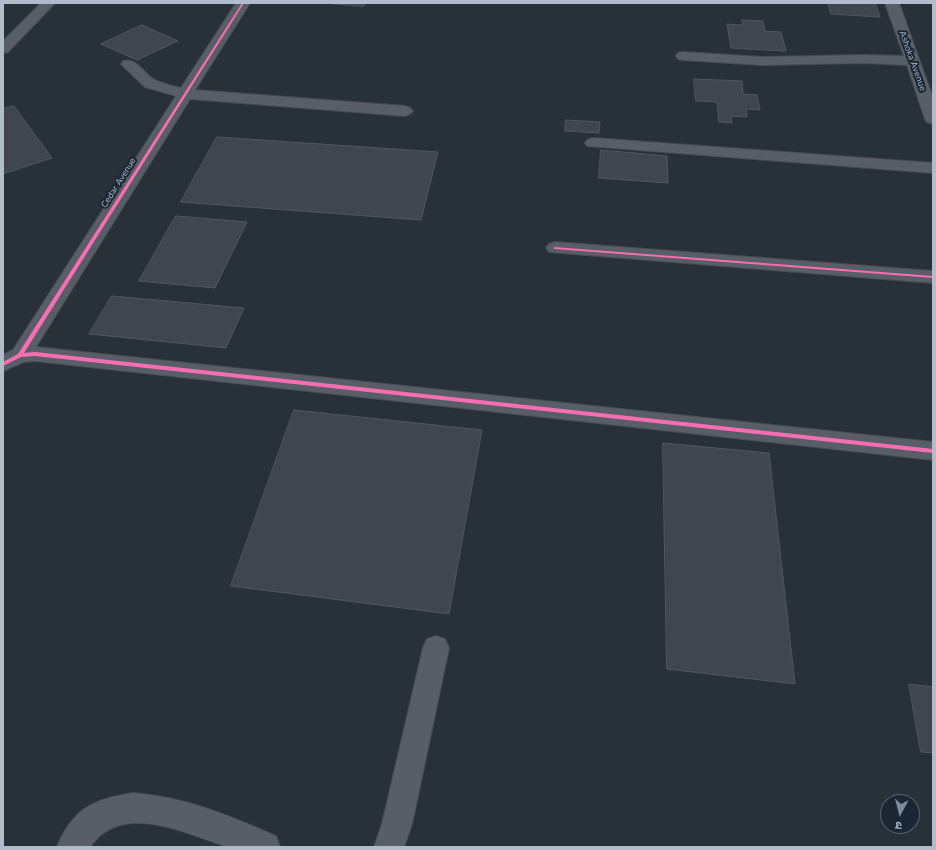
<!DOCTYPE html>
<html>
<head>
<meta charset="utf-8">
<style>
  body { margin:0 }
  #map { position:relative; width:936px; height:850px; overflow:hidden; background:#283038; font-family:"Nunito Sans","Noto Sans Devanagari",sans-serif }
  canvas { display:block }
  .frame { position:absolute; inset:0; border:4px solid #b1bcca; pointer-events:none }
  .north { position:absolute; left:880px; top:794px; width:40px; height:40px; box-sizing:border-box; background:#1b2634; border:1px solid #576270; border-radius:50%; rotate:187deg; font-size:11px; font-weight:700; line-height:16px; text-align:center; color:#b1bcca }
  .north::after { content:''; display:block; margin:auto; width:14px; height:18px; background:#818b97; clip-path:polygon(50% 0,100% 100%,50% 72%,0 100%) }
</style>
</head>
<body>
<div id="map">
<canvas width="936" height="850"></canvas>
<div class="frame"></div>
<div class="north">उ</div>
</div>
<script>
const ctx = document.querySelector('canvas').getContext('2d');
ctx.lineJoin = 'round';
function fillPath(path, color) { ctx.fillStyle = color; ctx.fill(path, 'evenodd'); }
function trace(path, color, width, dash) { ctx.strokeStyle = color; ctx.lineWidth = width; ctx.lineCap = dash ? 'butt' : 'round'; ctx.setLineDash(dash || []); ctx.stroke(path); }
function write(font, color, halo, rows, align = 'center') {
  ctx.font = font + ' "Nunito Sans",sans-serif'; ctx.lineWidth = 4; ctx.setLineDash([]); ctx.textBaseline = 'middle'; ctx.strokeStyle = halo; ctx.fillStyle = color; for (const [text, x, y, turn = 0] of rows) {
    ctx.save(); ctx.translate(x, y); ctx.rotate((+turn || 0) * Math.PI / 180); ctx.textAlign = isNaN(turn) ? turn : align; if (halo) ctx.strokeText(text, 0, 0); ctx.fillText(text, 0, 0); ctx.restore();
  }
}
const building = new Path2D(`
  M 323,3 L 365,3 L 364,6 Z
  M 828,3 L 875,3 L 880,17 L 831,14 Z
  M 742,20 L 763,21 L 765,31 L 781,32 L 786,51 L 731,48 L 727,24 L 743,25 Z
  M 142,25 L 178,41 L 137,60 L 101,44 Z
  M 694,79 L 742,81 L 743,94 L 757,95 L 760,110 L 746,109 L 747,117 L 731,116 L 732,123 L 719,122 L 717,102 L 696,101 Z
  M 14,106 L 52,158 L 3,174 L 3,109 Z
  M 566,120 L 600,122 L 599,133 L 565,131 Z
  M 217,137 L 438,152 L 421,220 L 181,202 Z
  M 601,150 L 667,156 L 668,183 L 599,178 Z
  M 176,216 L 247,222 L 215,288 L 139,281 Z
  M 112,296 L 244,308 L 226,348 L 89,334 Z
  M 294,410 L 482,430 L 449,614 L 231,586 Z
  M 663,443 L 769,453 L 795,684 L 667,669 Z
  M 909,684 L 933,687 L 933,753 L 921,752 Z`);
fillPath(building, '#40464e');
trace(building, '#505760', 1);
const minor = new Path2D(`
  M 41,3 L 55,3 L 8,52 L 3,53 L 3,41 Z
  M 236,3 L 250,3 L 195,90 L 405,106 L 410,108 L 413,111 L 410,114 L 405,116 L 190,99 L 36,347 L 933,442 L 933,460 L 35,361 L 24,362 L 3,371 L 3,355 L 13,350 L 176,96 L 145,87 L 121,64 L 123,61 C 138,57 144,76 157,81 C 164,84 173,86 181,88 Z
  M 885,3 L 899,3 L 933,98 L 933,124 L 927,122 L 925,119 L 907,65 L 864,63 L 762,65 L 683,60 L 678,59 L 676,56 L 678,53 L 683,52 L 762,57 L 864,55 L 904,56 Z
  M 593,138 L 933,163 L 933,173 L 587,146 L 585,143 L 587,140 Z
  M 555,242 L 933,271 L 933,283 L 549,252 L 546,248 L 549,244 Z
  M 436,636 L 445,639 L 449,648 L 412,824 L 404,847 L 374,847 L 382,824 L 423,648 L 427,639 Z
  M 133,793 C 185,797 228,815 276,836 L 280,847 C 267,847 240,850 228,847 C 186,834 122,800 90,847 L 57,847 C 73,808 94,799 133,793 Z`);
trace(minor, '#474c53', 2);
fillPath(minor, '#585e66');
fillPath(new Path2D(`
  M 242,3 L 244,3 L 24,353 L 35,352 L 933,449 L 933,453 L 35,356 L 21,357 L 3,366 L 3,362 L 18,354 Z
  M 554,247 L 933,276 L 933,278 L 555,249 L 554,249 Z`), '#f96db3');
write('9px', '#b1bcca', '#1b2634', [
  ["Ashoka Avenue",912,61,70],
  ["Cedar Avenue",119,183,-58]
]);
</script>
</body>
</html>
